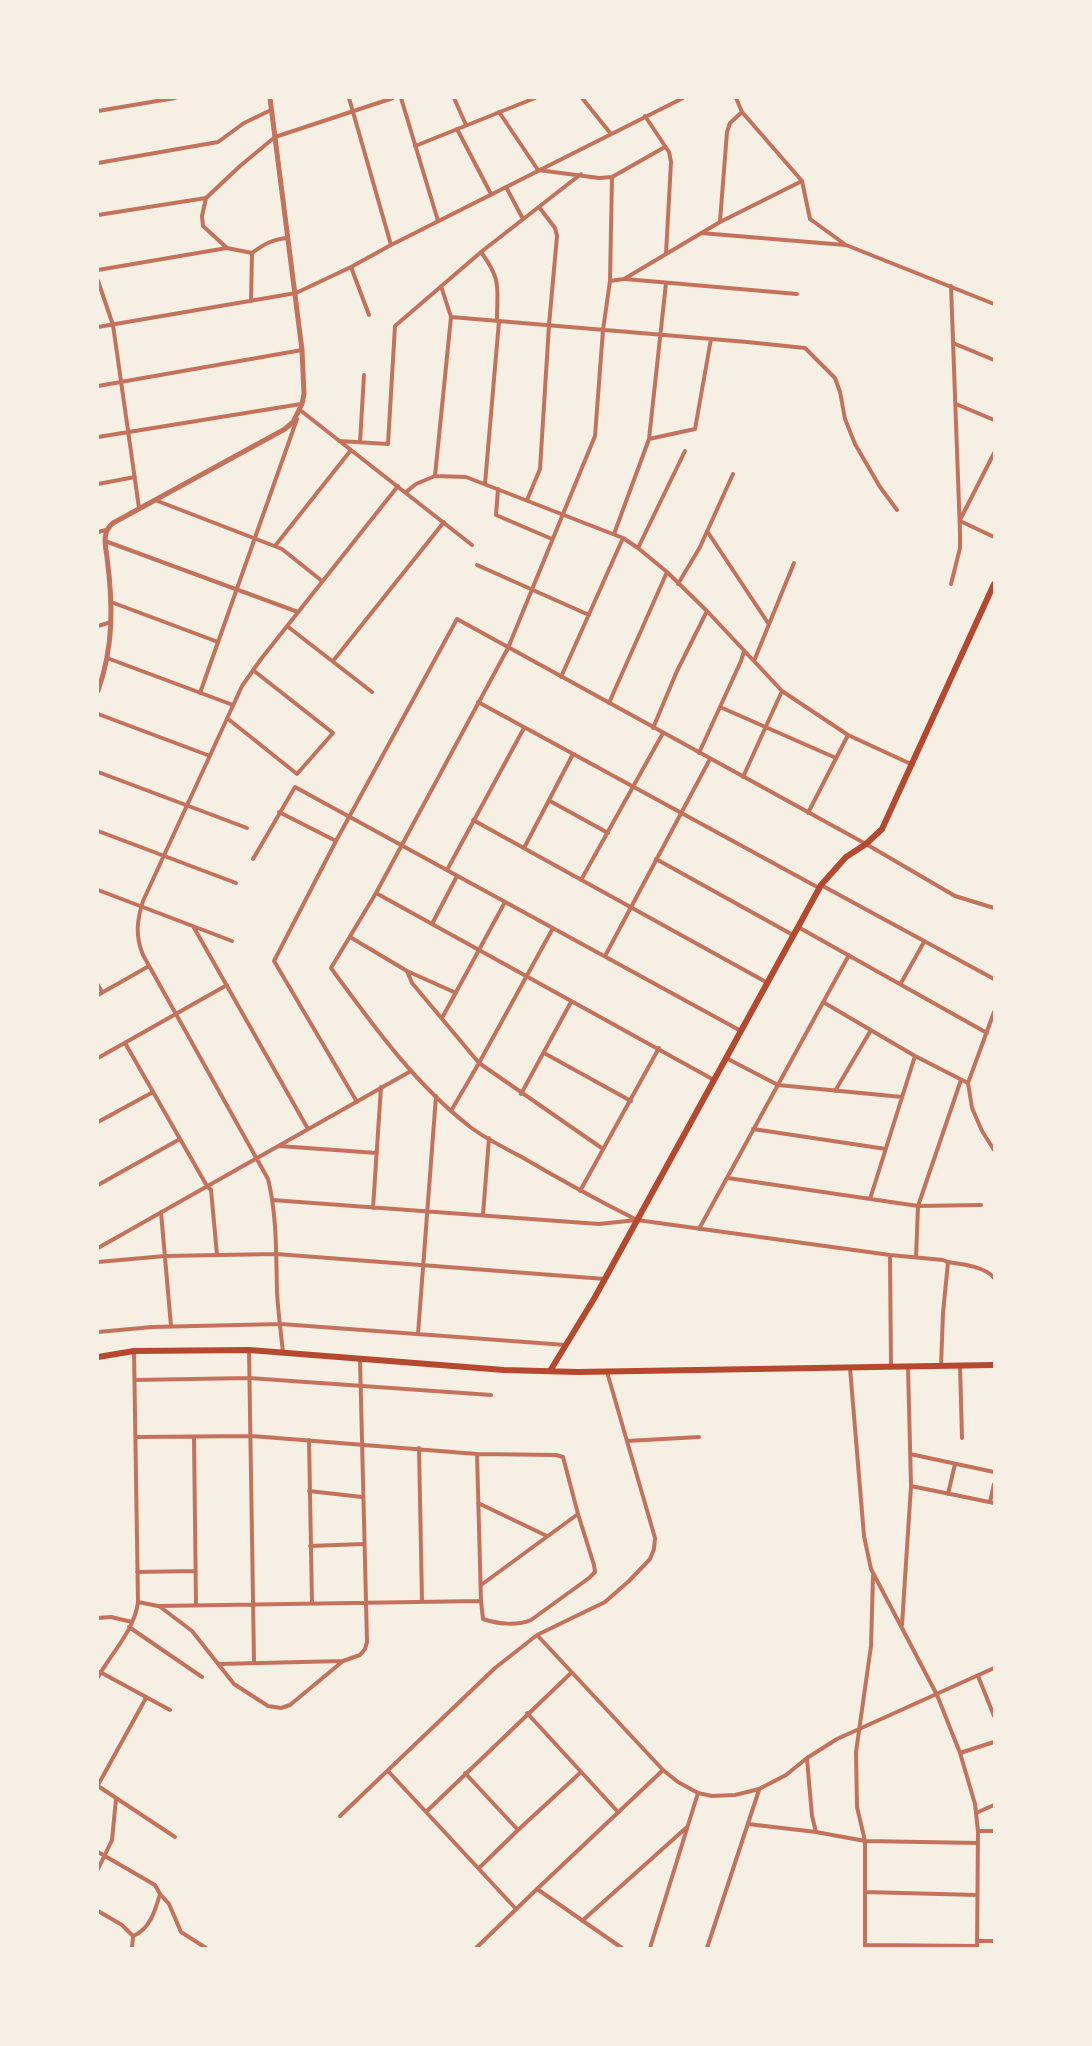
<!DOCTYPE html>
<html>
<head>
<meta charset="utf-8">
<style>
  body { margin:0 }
  #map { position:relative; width:1092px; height:2046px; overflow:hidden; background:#f6efe4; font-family:"Crimson Pro",serif }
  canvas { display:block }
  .frame { position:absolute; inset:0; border:99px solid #f6efe4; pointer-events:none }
</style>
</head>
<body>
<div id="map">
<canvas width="1092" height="2046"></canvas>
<div class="frame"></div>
</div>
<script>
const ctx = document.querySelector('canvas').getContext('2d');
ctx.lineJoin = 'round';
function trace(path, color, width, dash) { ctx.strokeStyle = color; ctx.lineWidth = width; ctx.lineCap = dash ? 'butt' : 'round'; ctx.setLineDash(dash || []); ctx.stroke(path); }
trace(new Path2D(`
  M 349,98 L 391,245
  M 401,98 L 438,221
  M 454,98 L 466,125
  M 582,98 L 611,134
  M 736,98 L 742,112 L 802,181 L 810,219 L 846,245 L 994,304
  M 98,111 L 175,98
  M 499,112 L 538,170 L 599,178 L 612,177 L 665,147
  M 645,116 L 669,152 L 671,162 L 666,254
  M 457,129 L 491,194
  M 415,146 L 535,98
  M 98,163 L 218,142 L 244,123 L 271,110
  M 612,177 L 610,281 L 603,330 L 595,436 L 508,648 L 376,893 L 331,968 C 372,1024 414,1083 469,1126 C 484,1138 503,1147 520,1156 C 559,1179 597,1200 637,1220
  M 506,187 L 523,219
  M 206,198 L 202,216 L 203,226 L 227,248
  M 98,215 L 206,198 L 240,166 L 275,137 L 393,98
  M 720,221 L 727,132 L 730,123 L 742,112
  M 701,233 L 845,245
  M 481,252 C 502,281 497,286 497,321
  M 351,267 L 369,315
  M 98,270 L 227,248 L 252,253
  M 625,279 L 797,294
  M 98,281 L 113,325 L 139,508
  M 610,281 L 624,279 L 720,222 L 802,181
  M 951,286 L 960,533 L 960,548 L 951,584
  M 251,301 L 252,253 C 264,244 273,239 288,238
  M 451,317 L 747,342 L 805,348 L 835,378 L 840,392 L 845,419 L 855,444 L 880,487 L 897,510
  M 98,327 L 296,293 L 351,267 L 391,245 L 683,98
  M 953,343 L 994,360
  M 98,386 L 302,350
  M 956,404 L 994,420
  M 300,410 L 472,545
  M 98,437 L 301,404
  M 649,439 L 695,429 L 711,339
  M 339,441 L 388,444 L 395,326 L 481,252 L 581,174
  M 360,442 L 364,375
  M 435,476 L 451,317 L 441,286
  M 98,484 L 135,477
  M 485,484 L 499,321
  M 498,489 L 496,515 L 552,539
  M 406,492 L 416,484 L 435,476 L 466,477 L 623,538 L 638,548 L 667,572 L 707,611 L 782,691 L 848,735 L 913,765
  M 155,500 L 282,549 L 322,581
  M 527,500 L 540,469 L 549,325 L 557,236 L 555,228 L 539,207
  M 960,520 L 994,453
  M 960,521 L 994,537
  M 707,531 L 768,623
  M 98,532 L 106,530
  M 614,534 L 649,439 L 666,283
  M 105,541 L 298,612
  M 275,546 L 351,450
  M 638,548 L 685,451
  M 477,565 L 589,615
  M 678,584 L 700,547 L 733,474
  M 111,602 L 218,642
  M 98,626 L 111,622
  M 287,626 L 372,692
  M 107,658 L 233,705
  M 333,661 L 444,522
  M 754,661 L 794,563
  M 561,677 L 623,538
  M 200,693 L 297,419
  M 478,702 L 819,888
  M 609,703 L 667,572
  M 720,707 L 836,758
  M 98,714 L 210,756
  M 227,718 L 297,774 L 333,733 L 253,670
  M 653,728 L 677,671 L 707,611
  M 699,753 L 741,661 L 744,651
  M 98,772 L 247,828
  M 743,777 L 782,691
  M 550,801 L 608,833
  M 279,812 L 336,841
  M 808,813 L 848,735
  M 473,820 L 766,982
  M 98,831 L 236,883
  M 524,848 L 573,754
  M 253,859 L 295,787 L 741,1031
  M 656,859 L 793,935
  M 447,870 L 524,728
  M 581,880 L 663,733
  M 821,885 L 994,979
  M 98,890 L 232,941
  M 376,893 L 714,1080
  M 432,924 L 457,876
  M 193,926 L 308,1129
  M 798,927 L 987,1033
  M 350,937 L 407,971 L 456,993
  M 605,956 L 710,759
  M 407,971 L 412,983 L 479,1063 L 603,1149
  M 901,983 L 924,942
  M 98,985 L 102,992
  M 98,995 L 149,966
  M 823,1002 L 915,1056 L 968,1083
  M 994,1012 L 968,1083 L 972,1108 L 982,1131 L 994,1150
  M 442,1018 L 505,902
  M 125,1043 L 207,1186 L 211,1190 L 217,1255
  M 544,1053 L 631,1101
  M 98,1058 L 227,985
  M 726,1058 L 778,1085 L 902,1097
  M 835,1091 L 871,1030
  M 521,1094 L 571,1002
  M 357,1102 L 274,961 L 336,841 L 457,619 L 866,844 L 955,896 L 994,908
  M 451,1111 L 479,1063 L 553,928
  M 98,1122 L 153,1092
  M 753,1129 L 886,1149
  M 279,1146 L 377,1153
  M 728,1178 L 918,1206 L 981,1205
  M 98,1185 L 180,1139
  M 580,1191 L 659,1048
  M 870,1199 L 915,1056
  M 272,1200 L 599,1224 L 637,1220 L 890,1255 L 943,1260 L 948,1262 L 943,1313 L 941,1366
  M 373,1208 L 381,1087
  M 161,1212 L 171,1326
  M 483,1215 L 489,1138
  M 699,1229 L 849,955
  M 98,1248 L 411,1071
  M 890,1255 L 891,1366
  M 916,1257 L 918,1206 L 961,1080
  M 98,1262 L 165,1256 L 276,1254 L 605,1279
  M 948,1262 C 962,1264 986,1267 994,1278
  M 98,1332 L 152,1327 L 281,1324 L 566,1345
  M 418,1334 L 436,1096
  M 249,1350 L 254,1662
  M 283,1353 C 281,1332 278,1312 277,1292 C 276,1254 277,1215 268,1179 L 143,955 C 135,936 137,920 143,901 L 242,686 L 261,659 L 398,486
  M 960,1366 L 962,1438
  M 850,1368 L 864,1536 L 871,1569 L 937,1695 L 960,1753 L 975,1804 L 978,1831 L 977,1948
  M 135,1380 L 249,1378 L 491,1395
  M 136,1437 L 252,1436 L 477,1454 L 481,1601 L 158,1606 L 138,1602
  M 194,1437 L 196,1605
  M 309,1440 L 312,1603
  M 627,1441 L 699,1437
  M 419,1448 L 422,1602
  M 477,1454 L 556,1455 L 563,1457 L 578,1514 L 481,1585
  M 910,1454 L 994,1472
  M 911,1486 L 994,1503
  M 309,1491 L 362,1497
  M 948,1494 L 955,1464
  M 990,1502 L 994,1484
  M 478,1503 L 547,1536
  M 310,1546 L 363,1544
  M 137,1572 L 195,1571
  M 481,1601 L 483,1619 C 497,1624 517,1626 531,1620 L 589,1578 L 595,1572 L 594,1565 L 578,1514
  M 159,1606 L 192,1631 L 234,1684 L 268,1706 L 281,1708 L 290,1705 L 343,1661 L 360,1655 L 365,1649 L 367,1642 L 366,1602 L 360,1359
  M 98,1618 L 111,1617 L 132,1622
  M 902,1625 L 911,1486 L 908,1367
  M 129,1627 L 202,1677
  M 537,1635 L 663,1770 L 678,1782 L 698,1793 L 712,1796 L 735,1795 L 759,1789 L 786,1775 L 807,1758 L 837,1739 L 994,1668
  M 219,1664 L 343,1661
  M 100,1672 L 170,1710
  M 978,1676 L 994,1716
  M 98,1677 C 111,1654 135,1629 138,1602 L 134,1351
  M 527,1713 L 618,1812
  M 960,1753 L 994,1742
  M 807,1759 L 812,1816 L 816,1832 L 865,1841 L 978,1843
  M 388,1771 L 516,1909
  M 465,1773 L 518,1830
  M 98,1785 L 146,1698
  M 98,1786 L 175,1837
  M 427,1811 L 571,1673
  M 976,1813 L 994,1805
  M 340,1816 L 495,1668 L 537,1635 L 605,1602 L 629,1581 L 650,1559 L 654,1549 L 655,1538 L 607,1372
  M 748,1824 L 816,1832
  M 978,1831 L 994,1831
  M 98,1852 L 155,1885 L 160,1894 L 169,1904 L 181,1932 L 206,1948
  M 479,1868 L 518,1830 L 581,1772
  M 98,1869 L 112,1840 L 116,1799
  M 537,1889 L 622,1948
  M 865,1892 L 977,1895
  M 98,1911 L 122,1925 L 133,1936 L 132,1948
  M 582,1921 L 687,1827
  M 133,1936 C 150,1929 155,1911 160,1894
  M 977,1941 L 994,1941
  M 865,1945 L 977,1946
  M 476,1948 L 537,1889 L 663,1770
  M 650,1948 L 698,1793
  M 707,1948 L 759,1790
  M 865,1948 L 865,1841 L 857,1807 L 856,1752 L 871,1646 L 873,1576`), '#c5725c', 4);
trace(new Path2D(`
  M 98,691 C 114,645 113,605 107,557 C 105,544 102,532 113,523 L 285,429 L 293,422 L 302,404 L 304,394 L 302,350 L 270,98`), '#c5725c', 5);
trace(new Path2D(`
  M 98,1357 L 134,1351 L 249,1350 L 504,1370 L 578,1372 L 994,1365
  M 550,1371 L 595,1297 L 821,885 L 846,857 L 866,844 L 882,829 L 994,584`), '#b5482f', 6);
</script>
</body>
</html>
